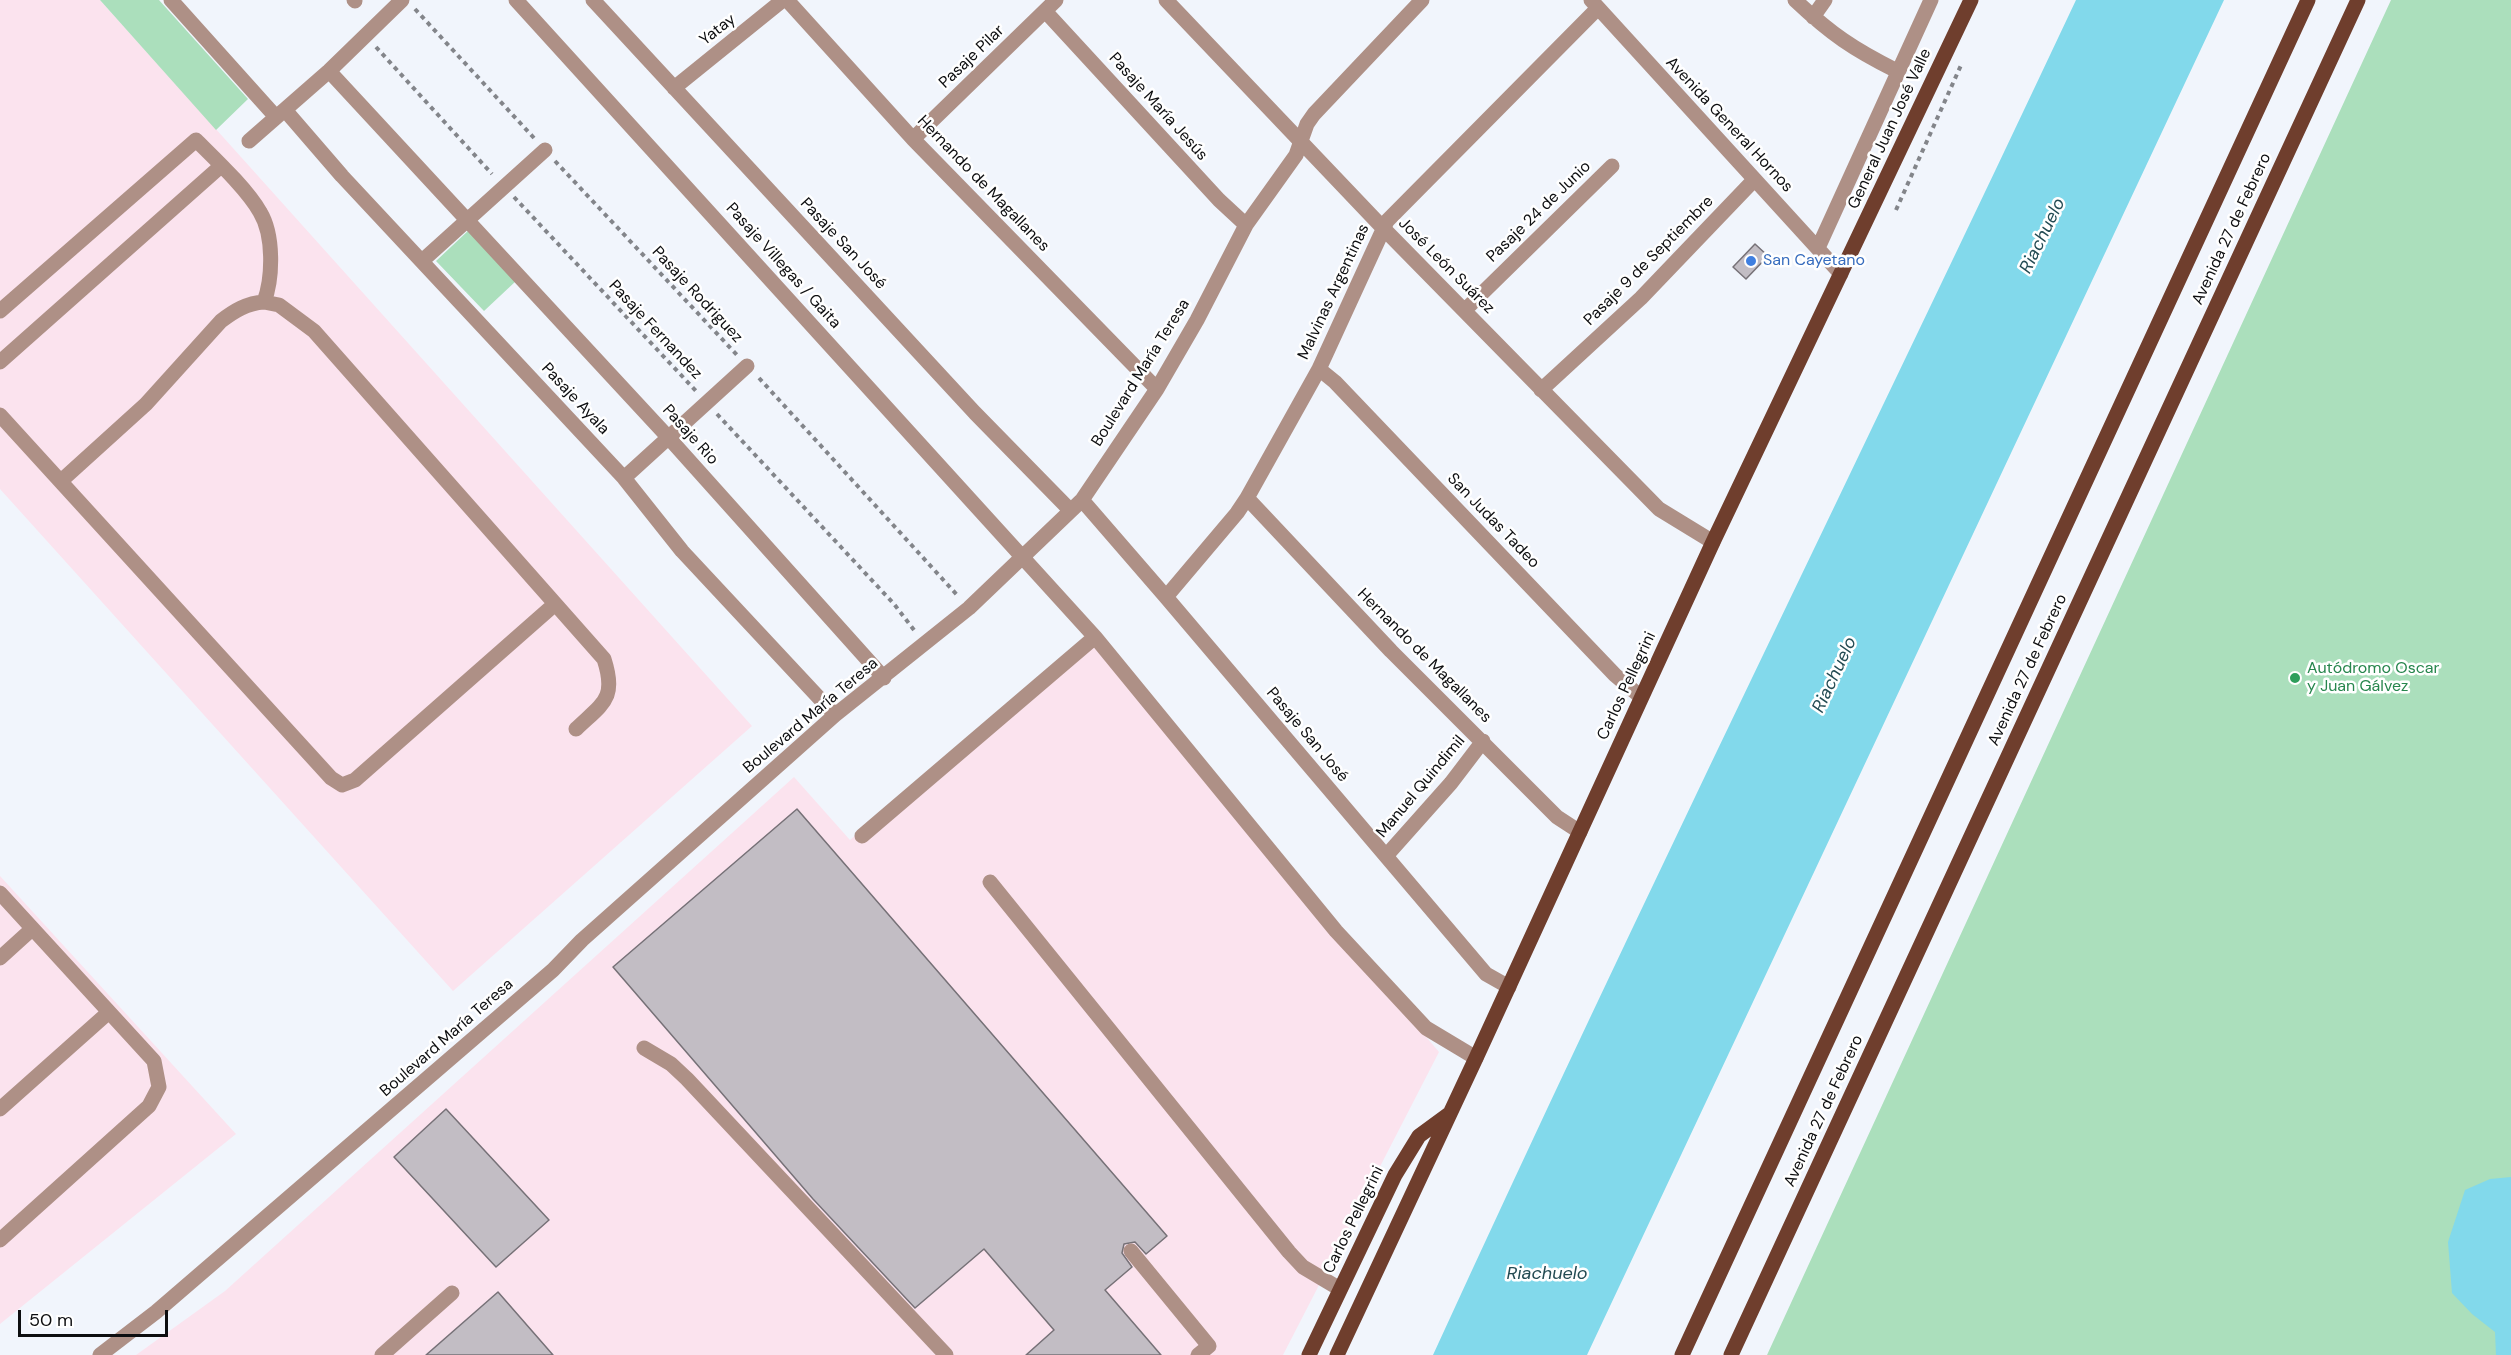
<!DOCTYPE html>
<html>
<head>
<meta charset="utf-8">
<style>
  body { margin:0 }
  #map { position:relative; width:2511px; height:1355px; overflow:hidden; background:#f1f5fc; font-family:"DM Sans",sans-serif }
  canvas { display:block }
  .scale { position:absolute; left:18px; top:1310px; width:150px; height:27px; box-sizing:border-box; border:3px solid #0d0e10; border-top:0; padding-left:8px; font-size:18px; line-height:21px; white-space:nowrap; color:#0d0e10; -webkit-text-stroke:4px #fff; paint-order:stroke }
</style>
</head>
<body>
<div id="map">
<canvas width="2511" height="1355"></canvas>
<div class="scale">50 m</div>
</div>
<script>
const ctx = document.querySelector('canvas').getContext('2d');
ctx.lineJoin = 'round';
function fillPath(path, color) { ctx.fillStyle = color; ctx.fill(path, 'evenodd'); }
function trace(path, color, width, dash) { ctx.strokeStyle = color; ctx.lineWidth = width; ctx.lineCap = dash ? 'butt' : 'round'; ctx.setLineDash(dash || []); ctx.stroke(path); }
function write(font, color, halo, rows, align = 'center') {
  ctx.font = font + ' "DM Sans",sans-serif'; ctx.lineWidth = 5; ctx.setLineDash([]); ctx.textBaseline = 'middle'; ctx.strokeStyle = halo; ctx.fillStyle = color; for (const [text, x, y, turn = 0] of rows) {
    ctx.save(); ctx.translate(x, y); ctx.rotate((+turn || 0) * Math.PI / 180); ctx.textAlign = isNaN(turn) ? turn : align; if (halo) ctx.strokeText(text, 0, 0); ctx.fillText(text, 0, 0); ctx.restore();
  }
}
fillPath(new Path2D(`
  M 0,0 L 100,0 L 752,726 L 453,991 L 0,489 Z
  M 1086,638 L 1439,1052 L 1283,1355 L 136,1355 L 225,1291 L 794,777 L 850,840 Z
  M 0,876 L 236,1134 L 0,1324 Z`), '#fbe3ee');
fillPath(new Path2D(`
  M 100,0 L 159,0 L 248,99 L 216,130 Z
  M 2391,0 L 2511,0 L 2511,1355 L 1767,1355 Z
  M 469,230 L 516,281 L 484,311 L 436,261 Z`), '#abdfbc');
fillPath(new Path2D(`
  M 2076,0 L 2224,0 L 1587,1355 L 1433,1355 C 1641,901 1863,452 2076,0 Z
  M 2511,1177 L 2511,1355 L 2496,1355 L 2495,1332 L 2472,1314 L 2452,1293 L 2448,1242 L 2465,1190 L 2490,1179 Z`), '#82d9eb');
const building = new Path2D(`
  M 1755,244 L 1768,256 L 1746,279 L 1733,267 Z
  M 797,809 L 1167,1236 L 1146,1254 L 1135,1242 L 1124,1244 L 1122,1253 L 1132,1267 L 1105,1290 L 1161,1355 L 1026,1355 L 1054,1330 L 984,1249 L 915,1308 L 813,1199 L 613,967 Z
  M 446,1109 L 549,1220 L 496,1267 L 394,1157 Z
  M 498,1292 L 553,1355 L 426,1355 Z`);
fillPath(building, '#c2bdc4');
trace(building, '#767177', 1.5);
trace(new Path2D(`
  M 415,9 L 534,138
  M 376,47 L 492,174
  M 555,161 L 737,355
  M 514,197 L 696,391
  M 1896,210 L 1962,63
  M 759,378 L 958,596
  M 717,414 L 894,604 L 914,630`), '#83858a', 4, [4.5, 4.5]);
trace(new Path2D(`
  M 171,0 L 276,117
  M 354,0 L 355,1
  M 516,0 L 1095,637 L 1336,931 L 1426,1028 L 1476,1058
  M 593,0 L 975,413 L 1069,509
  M 787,0 L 913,139 L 1157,389
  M 1166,0 L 1383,228 L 1659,509 L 1713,542
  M 1591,0 L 1841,274
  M 1795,0 C 1831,34 1853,49 1897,71
  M 1045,11 L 1219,200 L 1246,225
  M 1813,17 L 1825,0
  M 329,71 L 668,437 L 884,678
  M 674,88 L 783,0
  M 285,110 L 342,176 L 624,478 L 682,551 L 835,715
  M 913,139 L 1056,0
  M 249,141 L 329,71 L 402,0
  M 1818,248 L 1931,0
  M 422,261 L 545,150
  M 1465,310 L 1612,166
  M 0,311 L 196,140 C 215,159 247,189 260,212 C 274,235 273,278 264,302 L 279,305 L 314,331 L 604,659 C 617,699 603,703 576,729
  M 0,362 L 221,166
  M 1319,369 L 1335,382 L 1615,675 L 1641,697
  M 1541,390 L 1641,298 L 1754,180
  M 0,415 L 331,778 L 342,785 L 355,780 L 555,604
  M 624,478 L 747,366
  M 61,481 L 146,404 L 221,321 C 234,311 247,303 264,302
  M 1247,498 L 1391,651 L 1557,817 L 1580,832
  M 1082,500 L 1166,597 L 1486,974 L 1509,987
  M 1166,597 L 1237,513 L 1247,498 L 1319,369 L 1387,221 L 1598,8
  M 862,836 L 1095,637
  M 1386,856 L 1451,783 L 1483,741
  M 990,882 L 1289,1252 L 1303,1267 L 1340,1289
  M 0,893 L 154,1061 L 159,1087 L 149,1106 L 0,1240
  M 0,958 L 32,929
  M 644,1048 L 671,1064 L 687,1079 L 946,1355
  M 0,1109 L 109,1012
  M 1131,1251 L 1209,1346 L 1198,1355
  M 100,1355 L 156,1312 L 553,970 L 582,940 L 835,715 L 969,608 L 1082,500 L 1157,389 L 1197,320 L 1246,225 L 1296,155 L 1307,124 L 1314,114 L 1422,0
  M 382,1355 L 452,1293`), '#ae9086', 15);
trace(new Path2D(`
  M 1309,1355 L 1395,1175 L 1419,1136 L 1449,1114
  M 1337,1355 L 1476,1058 L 1713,542 L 1971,0
  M 1682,1355 L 2308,0
  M 1731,1355 L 2358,0`), '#6f3e2d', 15);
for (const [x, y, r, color] of [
  [1751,261,6,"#3f7fe0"],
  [2295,678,6,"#2e9e5b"]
]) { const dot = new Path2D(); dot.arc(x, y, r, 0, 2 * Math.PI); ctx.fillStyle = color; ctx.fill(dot); trace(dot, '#fff', 2); }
write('16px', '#0d0e10', '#fff', [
  ["Yatay",718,30,-38],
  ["Pasaje Pilar",972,57,-44],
  ["Pasaje María Jesús",1158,107,48],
  ["Avenida General Hornos",1729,125,47],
  ["General Juan José Valle",1890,129,-65],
  ["Hernando de Magallanes",983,184,46],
  ["Pasaje 24 de Junio",1539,212,-44],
  ["Avenida 27 de Febrero",2232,229,-65],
  ["Pasaje San José",843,244,47],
  ["Pasaje 9 de Septiembre",1649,261,-45],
  ["Pasaje Villegas / Gaita",783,266,48],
  ["José León Suárez",1446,266,45],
  ["Malvinas Argentinas",1334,292,-65],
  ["Pasaje Rodriguez",697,295,47],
  ["Pasaje Fernandez",655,330,47],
  ["Boulevard María Teresa",1141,373,-58],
  ["Pasaje Ayala",575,399,47],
  ["Pasaje Rio",690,435,48],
  ["San Judas Tadeo",1493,521,46],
  ["Hernando de Magallanes",1424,656,45],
  ["Avenida 27 de Febrero",2028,670,-65],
  ["Carlos Pellegrini",1627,686,-65],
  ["Boulevard María Teresa",811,716,-40],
  ["Pasaje San José",1307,735,50],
  ["Manuel Quindimil",1421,787,-50],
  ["Boulevard María Teresa",447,1038,-41],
  ["Avenida 27 de Febrero",1824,1111,-65],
  ["Carlos Pellegrini",1354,1220,-64]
]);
write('16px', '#366cbe', '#fff', [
  ["San Cayetano",1763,261]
], 'left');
write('16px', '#27864d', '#fff', [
  ["Autódromo Oscar",2307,669],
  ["y Juan Gálvez",2307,687]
], 'left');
write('italic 18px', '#234b53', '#fff', [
  ["Riachuelo",2043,236,-64],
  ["Riachuelo",1835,675,-65],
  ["Riachuelo",1547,1274]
]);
</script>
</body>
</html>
